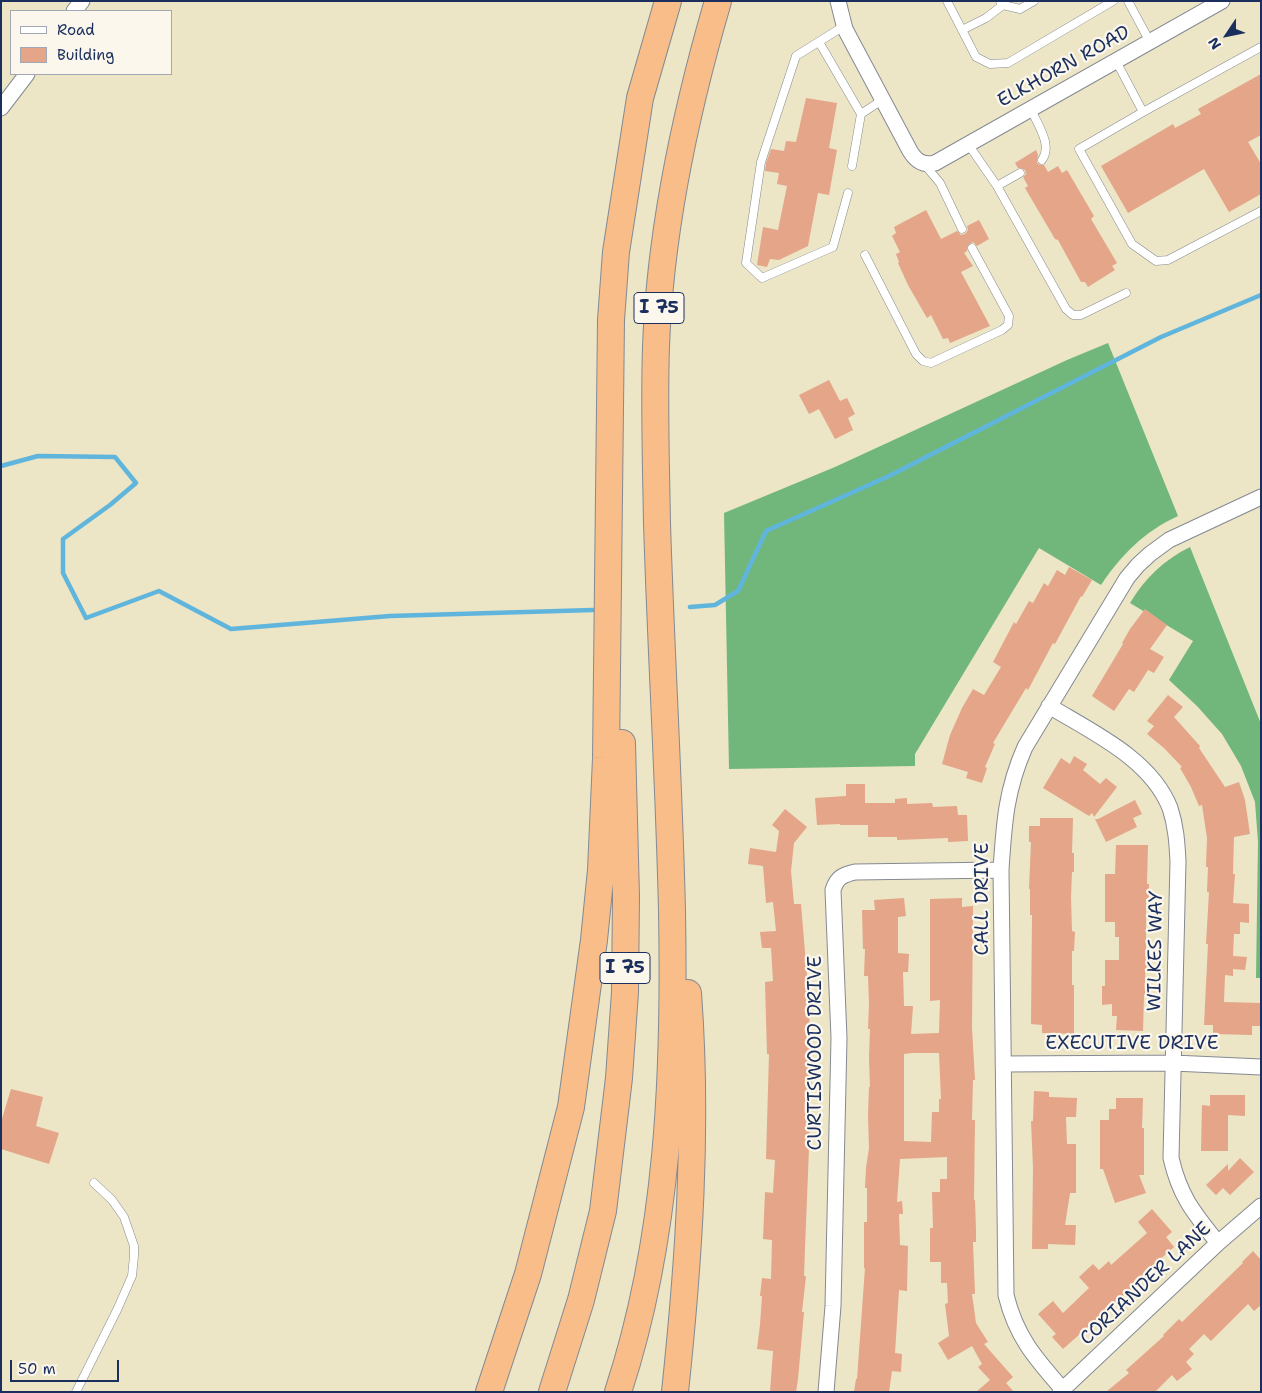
<!DOCTYPE html>
<html>
<head>
<meta charset="utf-8">
<style>
  body { margin:0 }
  #map { position:relative; width:1262px; height:1393px; overflow:hidden; background:#ece5c6; font-family:"Shantell Sans",sans-serif }
  canvas { display:block }
  .frame { position:absolute; inset:0; border:2px solid #1b2f5e; pointer-events:none }
  .legend { position:absolute; left:10px; top:10px; width:162px; height:65px; box-sizing:border-box; background:#fbf7ec; border:1px solid #a1a7b3; margin:0; padding:6px 9px; list-style:none; font-size:15px; color:#1b2f5e }
  .legend li { display:flex; align-items:center; gap:10px; height:25px }
  .legend b { width:25px; border:1px solid #a1a7b3 }
  .north { position:absolute; left:1202px; top:10px; width:50px; height:50px; -webkit-text-stroke:4px #fbf7ec; paint-order:stroke; rotate:236deg; font-size:14px; font-weight:700; line-height:20px; text-align:center; color:#1b2f5e }
  .north::after { content:''; display:block; margin:auto; width:18px; height:22px; background:#1b2f5e; clip-path:polygon(50% 0,100% 100%,50% 72%,0 100%) }
  .scale { position:absolute; left:10px; top:1360px; width:109px; height:22px; box-sizing:border-box; border:2px solid #1b2f5e; border-top:0; padding-left:6px; font-size:15px; line-height:18px; white-space:nowrap; color:#1b2f5e; -webkit-text-stroke:4px #fbf7ec; paint-order:stroke }
</style>
</head>
<body>
<div id="map">
<canvas width="1262" height="1393"></canvas>
<div class="frame"></div>
<ul class="legend">
<li><b style="height:6px;background:#fff"></b>Road</li>
<li><b style="height:14px;background:#e4a588"></b>Building</li>
</ul>
<div class="north">N</div>
<div class="scale">50 m</div>
</div>
<script>
const ctx = document.querySelector('canvas').getContext('2d');
ctx.lineJoin = 'round';
function fillPath(path, color) { ctx.fillStyle = color; ctx.fill(path, 'evenodd'); }
function trace(path, color, width, dash) { ctx.strokeStyle = color; ctx.lineWidth = width; ctx.lineCap = dash ? 'butt' : 'round'; ctx.setLineDash(dash || []); ctx.stroke(path); }
function write(font, color, halo, rows, align = 'center') {
  ctx.font = font + ' "Shantell Sans",sans-serif'; ctx.lineWidth = 4.5; ctx.setLineDash([]); ctx.textBaseline = 'middle'; ctx.strokeStyle = halo; ctx.fillStyle = color; for (const [text, x, y, turn = 0] of rows) {
    ctx.save(); ctx.translate(x, y); ctx.rotate((+turn || 0) * Math.PI / 180); ctx.textAlign = isNaN(turn) ? turn : align; if (halo) ctx.strokeText(text, 0, 0); ctx.fillText(text, 0, 0); ctx.restore();
  }
}
fillPath(new Path2D(`
  M 1108,343 L 1178,516 C 1145,531 1121,555 1101,585 L 1039,548 L 915,754 L 915,766 L 729,769 L 724,513 L 835,467 L 1067,360 Z
  M 1190,547 L 1261,724 L 1261,978 L 1256,978 L 1258,842 L 1255,802 L 1241,766 L 1222,734 L 1197,706 L 1169,680 L 1193,641 L 1130,603 C 1145,578 1164,560 1190,547 Z`), '#71b77c');
trace(new Path2D(`
  M 1,466 L 38,456 L 115,457 L 136,483 L 110,505 L 63,539 L 63,573 L 86,618 L 159,591 L 231,629 L 390,616 L 593,610
  M 690,607 L 715,605 L 738,591 L 766,531 L 889,476 L 1161,337 L 1261,295`), '#60b5dd', 4.5);
fillPath(new Path2D(`
  M 1261,74 L 1261,135 L 1248,142 L 1261,164 L 1261,194 L 1229,212 L 1204,169 L 1128,213 L 1101,166 L 1173,124 L 1175,128 L 1201,114 L 1198,109 Z
  M 806,98 L 837,103 L 829,148 L 837,150 L 829,195 L 818,193 L 808,246 L 779,260 L 770,259 L 767,267 L 757,265 L 763,227 L 778,230 L 787,186 L 777,184 L 779,173 L 765,171 L 766,163 L 771,149 L 784,151 L 786,141 L 796,142 Z
  M 1036,150 L 1038,155 L 1037,163 L 1040,165 L 1044,165 L 1048,172 L 1058,166 L 1062,173 L 1067,170 L 1094,216 L 1091,219 L 1117,263 L 1112,266 L 1115,270 L 1088,287 L 1085,282 L 1081,282 L 1058,240 L 1055,239 L 1025,188 L 1028,186 L 1023,177 L 1026,174 L 1025,170 L 1018,168 L 1015,163 Z
  M 926,210 L 941,239 L 957,231 L 961,235 L 965,234 L 968,230 L 967,226 L 979,220 L 989,239 L 977,246 L 973,242 L 968,245 L 967,251 L 964,253 L 973,266 L 961,272 L 990,326 L 950,343 L 948,338 L 943,339 L 931,315 L 927,318 L 908,285 L 898,263 L 899,262 L 896,254 L 900,252 L 892,236 L 896,233 L 894,227 Z
  M 829,380 L 840,401 L 847,398 L 855,414 L 848,418 L 853,430 L 835,439 L 819,409 L 809,414 L 799,395 Z
  M 1069,567 L 1092,580 L 1082,597 L 1081,596 L 1055,644 L 1053,643 L 1028,690 L 1026,688 L 993,743 L 995,744 L 985,767 L 987,768 L 982,783 L 966,778 L 968,772 L 942,764 L 950,735 L 962,708 L 973,689 L 984,695 L 1001,667 L 993,662 L 1014,622 L 1016,624 L 1029,601 L 1033,603 L 1044,583 L 1048,586 L 1057,570 L 1065,575 Z
  M 1145,609 L 1167,625 L 1150,649 L 1164,657 L 1154,673 L 1148,670 L 1134,692 L 1129,689 L 1114,711 L 1092,696 L 1123,644 L 1122,643 L 1130,629 Z
  M 1168,695 L 1183,707 L 1174,717 L 1200,746 L 1199,748 L 1225,787 L 1239,782 L 1245,800 L 1250,834 L 1234,837 L 1233,874 L 1235,874 L 1233,903 L 1249,904 L 1249,923 L 1240,922 L 1240,934 L 1234,934 L 1233,956 L 1247,957 L 1245,970 L 1233,969 L 1233,976 L 1225,975 L 1224,1002 L 1261,1003 L 1261,1026 L 1252,1026 L 1252,1035 L 1213,1034 L 1213,1025 L 1204,1025 L 1208,944 L 1206,944 L 1209,892 L 1207,892 L 1208,867 L 1206,867 L 1207,838 L 1202,805 L 1199,806 L 1191,787 L 1180,768 L 1182,767 L 1164,748 L 1147,734 L 1154,726 L 1147,721 Z
  M 1074,756 L 1087,764 L 1083,770 L 1100,784 L 1106,778 L 1117,787 L 1094,817 L 1092,813 L 1089,816 L 1043,788 L 1061,758 L 1070,764 Z
  M 846,784 L 865,784 L 865,803 L 895,803 L 895,799 L 907,798 L 907,804 L 932,803 L 933,807 L 957,806 L 958,815 L 967,815 L 968,841 L 948,842 L 948,838 L 897,840 L 897,837 L 868,837 L 868,825 L 840,825 L 840,824 L 817,825 L 815,798 L 846,796 Z
  M 1135,800 L 1142,814 L 1133,818 L 1137,827 L 1106,842 L 1095,819 L 1098,819 Z
  M 785,809 L 807,827 L 794,843 L 791,871 L 794,904 L 801,904 L 808,989 L 812,1073 L 805,1248 L 804,1276 L 806,1276 L 802,1312 L 804,1312 L 798,1379 L 796,1392 L 770,1392 L 773,1351 L 757,1349 L 760,1325 L 762,1296 L 760,1296 L 762,1278 L 771,1279 L 772,1240 L 763,1239 L 765,1192 L 773,1193 L 775,1160 L 766,1159 L 769,1054 L 767,1054 L 765,982 L 773,981 L 771,948 L 762,948 L 760,932 L 776,931 L 773,902 L 766,903 L 763,866 L 748,864 L 750,848 L 776,852 L 779,831 L 772,825 Z
  M 1040,818 L 1073,818 L 1072,853 L 1074,853 L 1074,872 L 1072,872 L 1071,898 L 1072,931 L 1075,932 L 1074,951 L 1072,951 L 1072,985 L 1074,985 L 1074,1034 L 1042,1033 L 1042,1025 L 1031,1024 L 1032,915 L 1030,915 L 1030,889 L 1029,889 L 1031,842 L 1029,842 L 1029,826 L 1040,826 Z
  M 1116,845 L 1148,845 L 1147,884 L 1149,884 L 1149,899 L 1146,899 L 1146,954 L 1149,954 L 1149,969 L 1145,969 L 1146,995 L 1144,995 L 1143,1031 L 1116,1030 L 1117,1016 L 1112,1016 L 1112,1004 L 1102,1005 L 1102,986 L 1105,986 L 1105,960 L 1119,960 L 1119,937 L 1115,937 L 1115,922 L 1105,922 L 1105,874 L 1115,874 Z
  M 904,898 L 906,916 L 898,917 L 898,953 L 909,954 L 908,972 L 903,972 L 904,1006 L 913,1006 L 911,1034 L 939,1033 L 940,1000 L 930,1001 L 930,899 L 962,898 L 962,907 L 973,906 L 972,1028 L 975,1080 L 973,1080 L 972,1120 L 975,1120 L 974,1200 L 975,1200 L 976,1230 L 976,1242 L 973,1242 L 975,1294 L 972,1294 L 976,1323 L 988,1342 L 984,1344 L 1013,1377 L 1006,1383 L 1014,1392 L 976,1392 L 990,1380 L 978,1367 L 982,1364 L 972,1346 L 948,1360 L 938,1343 L 949,1336 L 945,1304 L 948,1303 L 947,1283 L 941,1283 L 941,1262 L 930,1262 L 930,1228 L 933,1228 L 932,1192 L 940,1192 L 940,1179 L 947,1179 L 947,1157 L 900,1159 L 897,1202 L 902,1201 L 903,1214 L 899,1214 L 900,1245 L 908,1246 L 907,1291 L 899,1290 L 895,1353 L 902,1354 L 901,1372 L 892,1371 L 889,1392 L 854,1392 L 856,1379 L 857,1379 L 865,1268 L 864,1268 L 864,1222 L 867,1222 L 867,1188 L 865,1188 L 866,1168 L 869,1148 L 868,1114 L 869,1087 L 870,1087 L 869,1058 L 870,1029 L 868,1029 L 869,1004 L 868,976 L 864,976 L 865,949 L 863,949 L 862,910 L 875,910 L 874,900 ZM 912,1053 L 939,1053 L 941,1099 L 939,1099 L 939,1112 L 932,1112 L 931,1142 L 904,1141 L 904,1054 Z
  M 11,1089 L 43,1097 L 36,1126 L 59,1133 L 49,1164 L 1,1149 L 1,1122 Z
  M 1034,1091 L 1049,1092 L 1049,1097 L 1077,1098 L 1076,1117 L 1066,1117 L 1067,1144 L 1076,1144 L 1076,1193 L 1070,1193 L 1065,1225 L 1076,1225 L 1075,1245 L 1048,1244 L 1048,1249 L 1032,1249 L 1033,1168 L 1031,1121 L 1033,1121 Z
  M 1210,1095 L 1245,1095 L 1245,1116 L 1228,1115 L 1228,1151 L 1201,1151 L 1202,1105 L 1210,1106 Z
  M 1116,1098 L 1143,1098 L 1142,1128 L 1144,1128 L 1144,1175 L 1139,1175 L 1146,1193 L 1115,1203 L 1103,1169 L 1100,1169 L 1100,1120 L 1109,1120 L 1109,1109 L 1116,1109 Z
  M 1240,1158 L 1254,1172 L 1230,1195 L 1223,1188 L 1216,1195 L 1206,1185 L 1228,1164 L 1228,1171 Z
  M 1152,1209 L 1172,1232 L 1166,1237 L 1174,1247 L 1157,1262 L 1159,1264 L 1063,1349 L 1052,1337 L 1056,1334 L 1038,1314 L 1053,1301 L 1063,1313 L 1089,1288 L 1079,1277 L 1093,1264 L 1099,1270 L 1109,1261 L 1111,1265 L 1147,1233 L 1138,1222 Z
  M 1253,1251 L 1261,1260 L 1261,1305 L 1254,1311 L 1248,1304 L 1211,1341 L 1204,1334 L 1189,1349 L 1194,1354 L 1186,1362 L 1192,1369 L 1177,1381 L 1172,1375 L 1155,1392 L 1106,1392 L 1129,1373 L 1126,1370 L 1164,1336 L 1163,1335 L 1179,1319 L 1182,1322 L 1243,1263 L 1242,1262 Z`), '#e4a588');
const lane = new Path2D(`
  M 947,1 L 976,57 L 990,64 L 1008,63 L 1113,1
  M 1128,1 L 1150,42
  M 1003,5 L 1020,9 L 1034,1
  M 844,26 L 796,56 L 761,162 L 746,263 L 762,278 L 833,247 L 848,193
  M 962,30 L 986,18 L 1003,5 L 1000,1
  M 819,42 L 861,114
  M 1116,61 L 1143,112 L 1261,47
  M 1031,109 C 1037,124 1053,145 1042,160
  M 1143,112 L 1079,149 L 1132,244 L 1156,261 L 1168,260 L 1261,211
  M 968,144 L 997,186 L 1020,173
  M 924,164 L 940,183 L 962,229
  M 852,166 L 861,114 L 882,100
  M 997,186 L 1066,309 L 1073,315 L 1081,315 L 1126,293
  M 865,255 L 916,354 L 923,361 L 931,363 L 1002,330 L 1008,325 L 1009,316 L 972,248
  M 76,1392 L 117,1310 L 132,1276 L 134,1256 L 134,1246 L 124,1217 L 112,1200 L 94,1183`);
const street = new Path2D(`
  M 838,1 L 845,29 L 910,151 C 916,161 923,166 935,163 L 1222,1
  M 74,11 L 82,1
  M 1,108 L 27,74
  M 1049,706 C 1092,732 1151,759 1170,808 C 1176,826 1177,843 1178,861 L 1171,1158 C 1180,1197 1194,1213 1218,1243
  M 1003,1064 L 1173,1063 L 1261,1067
  M 826,1392 L 833,1306 L 839,1038 L 833,890 C 837,877 843,875 855,872 L 1001,870
  M 1060,1392 L 1218,1243 L 1261,1206
  M 1065,1392 C 1036,1359 1016,1337 1006,1295 L 1001,870 C 1004,823 1006,790 1025,747 L 1127,578 L 1138,565 L 1150,554 L 1169,540 L 1261,497`);
const highway = new Path2D(`
  M 489,1392 L 528,1274 L 571,1107 L 594,940 L 601,870 L 606,758 L 611,320 L 616,252 L 640,98 L 668,1
  M 552,1392 L 581,1300 L 603,1211 L 619,1078 L 625,992 L 626,896 L 622,743
  M 618,1392 C 669,1237 675,1072 672,911 C 669,782 661,653 657,523 C 656,465 654,406 656,347 C 660,230 685,114 718,1
  M 675,1392 C 689,1260 698,1126 688,993`);
trace(lane, '#848a92', 9);
trace(street, '#848a92', 17);
trace(highway, '#848a92', 28);
trace(lane, '#fff', 8);
trace(street, '#fff', 15);
trace(highway, '#f8bd89', 26);
for (const [x, y, w] of [
  [659,308,50],
  [625,968,50]
]) { const box = new Path2D(); box.roundRect(x - w / 2, y - 15.5, w, 31, 4); ctx.fillStyle = '#fbf7ec'; ctx.fill(box); trace(box, '#1b2f5e', 1); }
write('bold 18px', '#1b2f5e', null, [
  ["I 75",659,308],
  ["I 75",625,968]
]);
write('19px', '#1b2f5e', '#fbf7ec', [
  ["ELKHORN ROAD",1064,67,-29],
  ["CALL DRIVE",983,899,-90],
  ["WILKES WAY",1156,951,-89],
  ["EXECUTIVE DRIVE",1132,1044],
  ["CURTISWOOD DRIVE",816,1053,-90],
  ["CORIANDER LANE",1146,1284,-43]
]);
</script>
</body>
</html>
